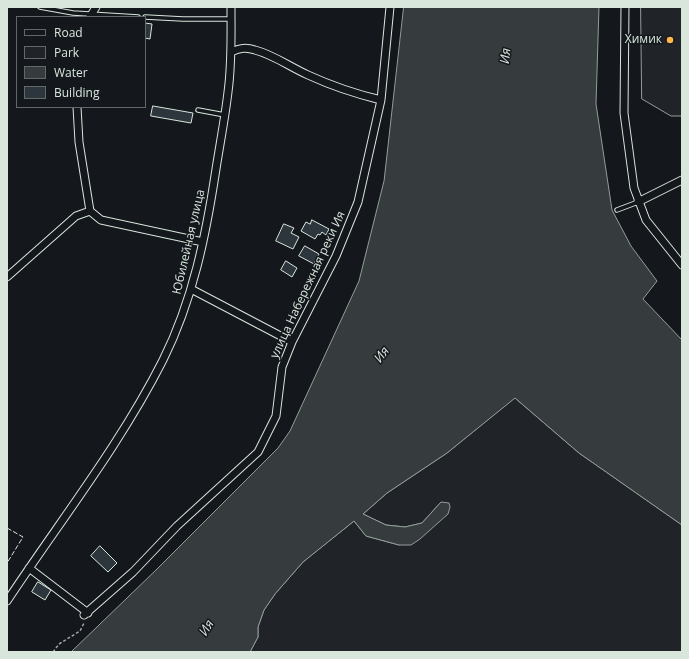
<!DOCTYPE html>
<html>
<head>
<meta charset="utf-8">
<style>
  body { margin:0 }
  #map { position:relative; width:689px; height:659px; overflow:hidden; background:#14181c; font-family:"Open Sans",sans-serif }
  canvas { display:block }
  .frame { position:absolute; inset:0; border:8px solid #d8e6dc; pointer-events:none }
  .legend { position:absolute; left:16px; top:16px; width:130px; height:92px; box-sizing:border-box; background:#14181c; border:1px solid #626a69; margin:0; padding:5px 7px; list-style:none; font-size:12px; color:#d8e6dc }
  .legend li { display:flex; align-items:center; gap:8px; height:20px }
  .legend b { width:20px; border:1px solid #626a69 }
</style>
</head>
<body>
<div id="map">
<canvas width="689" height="659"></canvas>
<div class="frame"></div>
<ul class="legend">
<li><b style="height:5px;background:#14181c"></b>Road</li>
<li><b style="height:11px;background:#202428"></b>Park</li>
<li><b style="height:11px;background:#363b3e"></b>Water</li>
<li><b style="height:11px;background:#2c363c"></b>Building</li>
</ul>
</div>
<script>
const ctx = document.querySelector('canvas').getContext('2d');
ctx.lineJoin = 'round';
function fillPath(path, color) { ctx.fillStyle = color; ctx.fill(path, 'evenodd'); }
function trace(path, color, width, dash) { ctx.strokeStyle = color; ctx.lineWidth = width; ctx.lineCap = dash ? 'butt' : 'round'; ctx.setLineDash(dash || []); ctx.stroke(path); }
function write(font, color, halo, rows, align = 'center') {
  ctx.font = font + ' "Open Sans",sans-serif'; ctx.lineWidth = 3; ctx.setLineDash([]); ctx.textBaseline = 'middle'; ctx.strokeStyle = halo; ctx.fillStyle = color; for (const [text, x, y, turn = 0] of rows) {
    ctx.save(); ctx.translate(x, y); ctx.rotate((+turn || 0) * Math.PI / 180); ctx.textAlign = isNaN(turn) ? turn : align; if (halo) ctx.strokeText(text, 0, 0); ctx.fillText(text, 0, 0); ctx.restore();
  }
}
const green = new Path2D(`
  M 641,7 L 682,7 L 682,116 L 671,116 L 642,99 Z
  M 515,398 L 579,453 L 682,525 L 682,652 L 250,652 L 258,637 L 258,627 L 264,610 L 275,594 L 303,562 L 354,521 L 366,536 L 399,545 L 448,514 L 441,502 L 422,523 L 405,527 L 386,525 L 363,514 L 387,493 L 447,453 Z`);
fillPath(green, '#202428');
trace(green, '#939e99', 1);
const water = new Path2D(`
  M 404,7 L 599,7 L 596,104 L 612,210 L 631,246 L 657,281 L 643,299 L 682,340 L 682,525 L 579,453 L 515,398 L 447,453 L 387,493 L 363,514 L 386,525 L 405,527 L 422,523 L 441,502 L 449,503 L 450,507 L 448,514 L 420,539 L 411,545 L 399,545 L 366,536 L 354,521 L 303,562 L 275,594 L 264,610 L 258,627 L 258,637 L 250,652 L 71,652 L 156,570 L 278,448 L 290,431 L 359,281 L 384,181 Z`);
fillPath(water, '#363b3e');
trace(water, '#939e99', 1);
const building = new Path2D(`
  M 145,23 L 152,24 L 150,39 L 145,38 Z
  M 153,106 L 193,113 L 191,123 L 151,116 Z
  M 312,220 L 329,229 L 326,235 L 322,232 L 320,235 L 318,234 L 315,239 L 301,231 L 306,222 L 310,224 Z
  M 284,224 L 294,228 L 291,233 L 299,237 L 293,249 L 276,241 Z
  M 305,246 L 319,254 L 314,264 L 299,256 Z
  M 286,261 L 297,268 L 292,277 L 281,270 Z
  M 100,546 L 117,563 L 108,572 L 91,556 Z
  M 38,582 L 51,590 L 45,600 L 32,592 Z`);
fillPath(building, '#2c363c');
trace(building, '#d8e6dc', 1);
const lane = new Path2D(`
  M 40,7 L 73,13 L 138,17
  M 145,17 L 183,19 L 231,19
  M 198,110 L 225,115
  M 617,210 L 638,202`);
const street = new Path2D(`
  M 625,7 L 624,113 L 634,188 L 646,220 L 682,265
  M 90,17 L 96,7
  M 231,52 C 240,48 246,47 255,50 C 274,55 290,67 308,75 C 332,86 356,94 381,100
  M 77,107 L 79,142 L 90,211
  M 638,202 L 682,180
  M 7,277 L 76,216 L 90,211 L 101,220 L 203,242
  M 191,289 L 292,342
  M 29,568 L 88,613
  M 7,601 C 60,521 120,445 163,360 C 193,300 206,235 216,169 C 220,143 225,118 228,92 C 232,63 231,35 231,7
  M 84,615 L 133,572 L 177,526 L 258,452 L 276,416 L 282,367 L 292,342 L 336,256 L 358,202 L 381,100 L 390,7`);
trace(lane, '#d8e6dc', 5.5);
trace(street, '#d8e6dc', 9);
trace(new Path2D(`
  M 53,652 L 59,644 L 80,631 L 84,623`), '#9da8a2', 1.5, [3, 2]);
trace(lane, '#14181c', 3.5);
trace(street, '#14181c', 7);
trace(new Path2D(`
  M 7,528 L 23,537 L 7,563`), '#d8e6dc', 1, [5, 2]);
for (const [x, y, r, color] of [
  [670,40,4,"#ffb74d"]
]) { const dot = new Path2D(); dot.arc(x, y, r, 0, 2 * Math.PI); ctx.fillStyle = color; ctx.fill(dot); trace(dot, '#14181c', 1.5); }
write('12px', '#d8e6dc', '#14181c', [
  ["Химик",662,40]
], 'right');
write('12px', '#d8e6dc', '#14181c', [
  ["Юбилейная улица",189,242,-77],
  ["улица Набережная реки Ия",308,285,-65]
]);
write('italic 13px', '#d8e6dc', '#14181c', [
  ["Ия",506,56,-84],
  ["Ия",382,355,-53],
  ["Ия",207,628,-59]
]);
</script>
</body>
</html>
